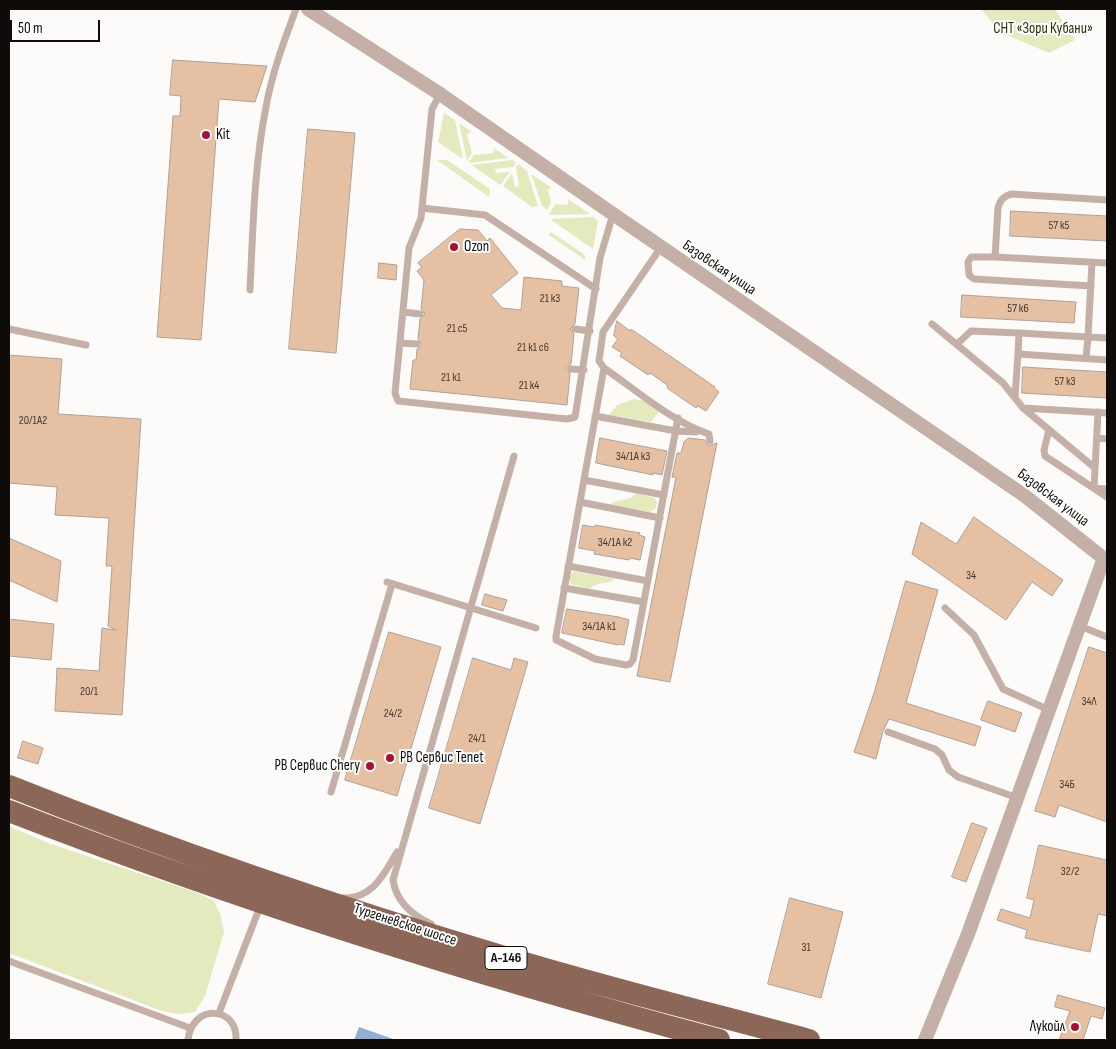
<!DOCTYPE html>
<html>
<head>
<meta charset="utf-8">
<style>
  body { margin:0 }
  #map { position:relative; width:1116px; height:1049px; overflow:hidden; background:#fdfbf9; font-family:"Sofia Sans Condensed",sans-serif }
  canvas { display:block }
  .frame { position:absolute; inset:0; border:10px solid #0e0b08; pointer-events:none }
  .scale { position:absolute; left:10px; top:20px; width:90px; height:22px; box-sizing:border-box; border:2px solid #0e0b08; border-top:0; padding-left:6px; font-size:15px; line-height:18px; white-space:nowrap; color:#0e0b08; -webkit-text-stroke:4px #fff; paint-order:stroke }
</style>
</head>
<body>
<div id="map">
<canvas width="1116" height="1049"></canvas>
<div class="frame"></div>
<div class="scale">50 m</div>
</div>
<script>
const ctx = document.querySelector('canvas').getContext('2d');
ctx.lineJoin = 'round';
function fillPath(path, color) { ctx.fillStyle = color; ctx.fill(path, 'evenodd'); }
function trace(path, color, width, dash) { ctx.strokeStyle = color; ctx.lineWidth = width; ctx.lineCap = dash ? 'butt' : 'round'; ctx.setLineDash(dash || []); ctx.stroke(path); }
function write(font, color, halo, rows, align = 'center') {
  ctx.font = font + ' "Sofia Sans Condensed",sans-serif'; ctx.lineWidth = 4; ctx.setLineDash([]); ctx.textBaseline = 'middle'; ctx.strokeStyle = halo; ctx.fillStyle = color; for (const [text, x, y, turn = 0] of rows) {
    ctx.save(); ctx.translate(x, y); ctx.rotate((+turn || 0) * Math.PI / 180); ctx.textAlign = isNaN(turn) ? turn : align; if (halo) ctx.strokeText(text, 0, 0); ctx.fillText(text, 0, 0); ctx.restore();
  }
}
fillPath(new Path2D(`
  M 981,9 L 1055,9 L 1075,40 L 1049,53 L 1000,32 Z
  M 444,113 L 455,120 L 463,159 L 438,142 Z
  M 459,123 L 472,132 L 467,134 L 472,153 L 467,161 Z
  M 494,148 L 508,158 L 468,163 L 474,155 L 494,153 Z
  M 437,160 L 447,160 L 490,189 L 489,197 Z
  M 512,160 L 516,163 L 513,167 L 495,169 L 496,173 L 510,172 L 500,185 L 472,165 Z
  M 518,164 L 527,171 L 538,206 L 532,207 L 503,186 L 512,173 L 515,187 L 519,186 L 516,168 Z
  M 531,174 L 552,188 L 548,189 L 551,203 L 547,210 L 542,206 Z
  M 568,199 L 590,214 L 549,215 L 555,204 L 568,205 Z
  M 594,217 L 598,221 L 593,249 L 550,219 Z
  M 551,232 L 585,255 L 585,260 L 549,235 Z
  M 634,399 L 646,401 L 660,410 L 651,422 L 609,415 L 617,405 Z
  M 636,493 L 655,498 L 657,503 L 656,508 L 650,512 L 610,505 C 618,497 629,503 636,493 Z
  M 573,572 L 577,572 L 615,579 C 607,586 598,580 590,589 L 571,584 L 569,577 Z
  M 9,826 L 48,843 L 195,892 L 214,901 L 221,916 L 224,932 L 205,996 L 195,1012 L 177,1014 L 162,1011 L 9,953 Z`), '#e4e9be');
fillPath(new Path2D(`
  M 359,1027 L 396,1040 L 354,1040 Z`), '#93aed1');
const building = new Path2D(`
  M 173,60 L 267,66 L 255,102 L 219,99 L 201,340 L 157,337 L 173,116 L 180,116 L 181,96 L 170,95 Z
  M 308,129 L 355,133 L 336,353 L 289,349 Z
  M 1011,211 L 1107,216 L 1107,241 L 1010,236 Z
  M 460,229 L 478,230 L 487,241 L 490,238 L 518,273 L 491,295 L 502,308 L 521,310 L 524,277 L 562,281 L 562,286 L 579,288 L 575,324 L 570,329 L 574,334 L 571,364 L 566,368 L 570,374 L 567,405 L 410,389 L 413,360 L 416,360 L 417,349 L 422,345 L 418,339 L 420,319 L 425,314 L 421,309 L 424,280 L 417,271 L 422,267 L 418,263 Z
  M 379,263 L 397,265 L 396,280 L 378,278 Z
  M 962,295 L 1076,302 L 1074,323 L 961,317 Z
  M 617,321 L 630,331 L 631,329 L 715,387 L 714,388 L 719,392 L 706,411 L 698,406 L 696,408 L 667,388 L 668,386 L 659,379 L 650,373 L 648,375 L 620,356 L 622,353 L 612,347 L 618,339 L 614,336 Z
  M 9,355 L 62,359 L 58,414 L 141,419 L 122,715 L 55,711 L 57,668 L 99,671 L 102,628 L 116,630 L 108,626 L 112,566 L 106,566 L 109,518 L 55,515 L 57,487 L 9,483 Z
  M 1023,367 L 1107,372 L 1107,398 L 1022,393 Z
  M 600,438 L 667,451 L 662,475 L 653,473 L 653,475 L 596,463 Z
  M 689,438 L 705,440 L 708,446 L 717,443 L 670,682 L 637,676 L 676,477 L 672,477 L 677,453 L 681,453 L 684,442 Z
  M 974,517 L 1063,580 L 1052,596 L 1032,582 L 1006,620 L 912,554 L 921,522 L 956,544 Z
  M 583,525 L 594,527 L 595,525 L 640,533 L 639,535 L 645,537 L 640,560 L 630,558 L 629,560 L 594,554 L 595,551 L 579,548 Z
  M 9,538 L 61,561 L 57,602 L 9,580 Z
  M 906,581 L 938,590 L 906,703 L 981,727 L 975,746 L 889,719 L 883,731 L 876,759 L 854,752 L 874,693 Z
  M 485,594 L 507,600 L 503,611 L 482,605 Z
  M 567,609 L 619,617 L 629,620 L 624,645 L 619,644 L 618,645 L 562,633 Z
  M 9,619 L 54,624 L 51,660 L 9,656 Z
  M 389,632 L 441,647 L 397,796 L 345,780 Z
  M 1089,647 L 1107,653 L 1107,822 L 1059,805 L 1055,817 L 1035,811 Z
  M 473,658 L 511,670 L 514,658 L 528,662 L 480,824 L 429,808 Z
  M 988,701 L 1022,713 L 1015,732 L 981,720 Z
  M 23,741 L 43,748 L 38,764 L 18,758 Z
  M 972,823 L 987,828 L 966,882 L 952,877 Z
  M 1039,845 L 1107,860 L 1107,916 L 1098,914 L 1090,952 L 1025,938 L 1027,930 L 997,920 L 1001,909 L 1030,918 L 1034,900 L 1027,898 Z
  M 790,898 L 843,912 L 821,998 L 768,984 Z
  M 1058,995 L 1105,1008 L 1102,1019 L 1091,1016 L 1083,1040 L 1059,1040 L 1070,1011 L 1055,1007 Z`);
fillPath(building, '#e6c0a3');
trace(building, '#ada198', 1);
trace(new Path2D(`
  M 440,94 L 432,109 L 421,218 L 409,248 L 395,393 L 398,401 L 567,419 L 575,417 L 600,258 L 613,214
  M 1107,200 L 1011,194 C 1003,197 1000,200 998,208 L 995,257 L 1107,263
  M 422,208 L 485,215 L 596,289
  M 661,247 L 603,332 L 599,361 L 604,368 C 636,390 674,423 709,434 L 710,441
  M 995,257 L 971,257 L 968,262 L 969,275 L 974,279 L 1091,286
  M 1092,262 L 1088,337 L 1107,338
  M 250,290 C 253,229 254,167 266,107 C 272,73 284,41 296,9
  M 403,312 L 420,314
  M 932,324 L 1003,383 L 1023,408 L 1095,468
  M 9,329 L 86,345
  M 575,329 L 590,331
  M 400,343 L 417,344
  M 957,344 L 971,331 L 1019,333
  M 1086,358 L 1088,337 L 1019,333 L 1018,354 L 1107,360
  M 604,368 L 556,636 L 556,640 L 595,659 L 626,665 L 630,664 L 633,660 L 678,418
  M 571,369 L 584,370
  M 1015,397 L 1018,354
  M 1023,408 L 1107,413
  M 1098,412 L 1094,488 L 1107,489
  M 595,416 L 676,431 L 696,432
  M 1049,430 L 1044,450 L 1045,456 L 1107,497
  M 1097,438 L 1107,439
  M 584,480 L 664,495
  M 580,502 L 660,518
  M 568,566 L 648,581
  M 387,582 L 536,628
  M 564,588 L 644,602
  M 945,608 L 974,635 L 1003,689 L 1049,710
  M 1080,626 L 1107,637
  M 888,732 L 935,749 L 942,755 L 949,770 L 958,777 L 1018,798
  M 331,792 L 392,584
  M 342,898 C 372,900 384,874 397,852
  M 431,924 C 412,915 396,901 393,880 L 514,456
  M 9,961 L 190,1028
  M 219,1013 L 261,904
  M 188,1040 C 192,1003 238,1006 236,1040`), '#c5b0a8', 7);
trace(new Path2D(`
  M 308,9 L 440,94 L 613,214 L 1025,496 L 1107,561
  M 925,1040 L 968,934 L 1104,558`), '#c5b0a8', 14);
trace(new Path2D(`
  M 9,786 C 172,851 339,908 508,958 C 607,988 709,1013 809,1040
  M 9,811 C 241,901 479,976 719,1040`), '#8c6656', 22);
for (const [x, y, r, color] of [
  [206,135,5,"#a80f32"],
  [454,247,5,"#a80f32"],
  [390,758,5,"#a80f32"],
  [370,766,5,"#a80f32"],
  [1075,1027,5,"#a80f32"]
]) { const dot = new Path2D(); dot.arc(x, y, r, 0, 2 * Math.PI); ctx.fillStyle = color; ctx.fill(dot); trace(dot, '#fff', 2); }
write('12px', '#44382f', null, [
  ["57 к5",1059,226],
  ["21 к3",550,299],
  ["57 к6",1018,309],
  ["21 с5",457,329],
  ["21 к1 с6",533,348],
  ["21 к1",451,378],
  ["57 к3",1065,382],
  ["21 к4",529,386],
  ["20/1А2",33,421],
  ["34/1А к3",633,457],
  ["34/1А к2",615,543],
  ["34",971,576],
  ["34/1А к1",599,627],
  ["20/1",89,692],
  ["34Л",1089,702],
  ["24/2",393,714],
  ["24/1",477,739],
  ["34Б",1067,785],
  ["32/2",1070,872],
  ["31",806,948]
]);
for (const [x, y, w] of [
  [506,958,42]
]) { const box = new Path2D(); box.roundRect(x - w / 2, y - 11.5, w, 23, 4); ctx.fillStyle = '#fff'; ctx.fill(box); trace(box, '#0e0b08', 1); }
write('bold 14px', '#0e0b08', null, [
  ["А-146",506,958]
]);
write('15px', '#2c2f0b', '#fff', [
  ["СНТ «Зори Кубани»",1043,29]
]);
write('15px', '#0e0b08', '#fff', [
  ["Kit",216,135],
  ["Ozon",464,247],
  ["PB Сервис Tenet",400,758],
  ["PB Сервис Chery",360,766,"right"],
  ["Лукойл",1065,1027,"right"]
], 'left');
write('15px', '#0e0b08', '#fff', [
  ["Базовская улица",719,268,34],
  ["Базовская улица",1053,498,37],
  ["Тургеневское шоссе",405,925,18]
]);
</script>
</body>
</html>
